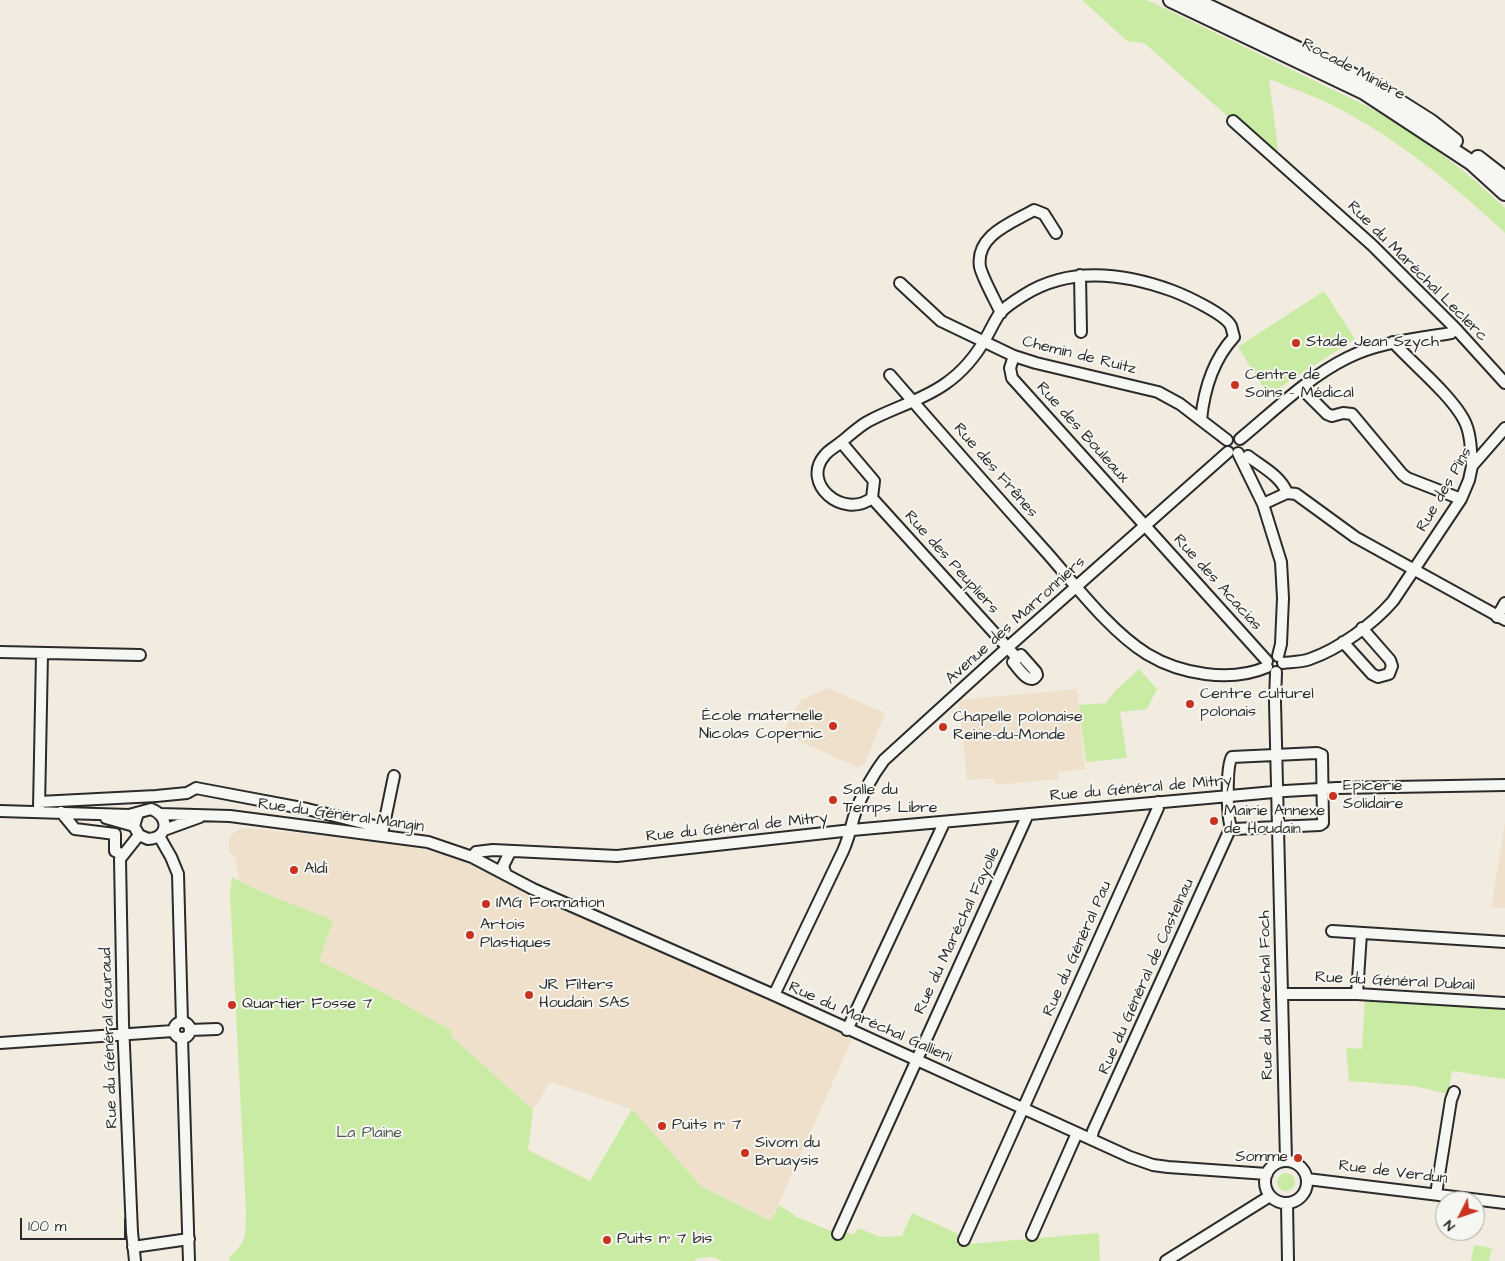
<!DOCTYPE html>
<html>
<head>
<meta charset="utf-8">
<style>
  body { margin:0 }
  #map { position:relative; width:1505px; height:1261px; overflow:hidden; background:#f2ece0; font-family:"Architects Daughter",sans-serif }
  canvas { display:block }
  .north { position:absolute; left:1435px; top:1191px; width:50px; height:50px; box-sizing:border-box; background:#f6f6f2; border:1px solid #a5a5a2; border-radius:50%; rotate:229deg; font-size:14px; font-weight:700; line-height:20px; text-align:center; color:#2b2b2b }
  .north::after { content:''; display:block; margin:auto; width:18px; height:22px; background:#c8321e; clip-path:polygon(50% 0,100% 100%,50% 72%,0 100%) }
  .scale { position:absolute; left:20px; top:1218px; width:106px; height:22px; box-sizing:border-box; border:2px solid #2b2b2b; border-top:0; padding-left:6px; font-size:15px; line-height:18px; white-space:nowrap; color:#2b2b2b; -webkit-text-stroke:4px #f6f6f2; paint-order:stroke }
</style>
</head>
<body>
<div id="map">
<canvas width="1505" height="1261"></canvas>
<div class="north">N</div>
<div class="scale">100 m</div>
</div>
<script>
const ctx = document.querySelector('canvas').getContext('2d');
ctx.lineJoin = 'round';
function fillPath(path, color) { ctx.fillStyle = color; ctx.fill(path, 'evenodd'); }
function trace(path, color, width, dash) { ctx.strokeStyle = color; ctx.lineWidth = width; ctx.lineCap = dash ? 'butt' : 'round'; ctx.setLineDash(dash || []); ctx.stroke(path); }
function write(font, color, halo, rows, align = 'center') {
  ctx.font = font + ' "Architects Daughter",sans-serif'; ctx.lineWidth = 4; ctx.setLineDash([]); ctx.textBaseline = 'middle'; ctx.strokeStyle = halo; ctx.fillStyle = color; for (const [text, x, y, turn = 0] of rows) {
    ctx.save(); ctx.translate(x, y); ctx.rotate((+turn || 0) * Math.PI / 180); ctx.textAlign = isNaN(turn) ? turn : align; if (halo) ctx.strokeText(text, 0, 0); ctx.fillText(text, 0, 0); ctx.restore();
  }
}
fillPath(new Path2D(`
  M 828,688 L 885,713 L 864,766 L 861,764 L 859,768 L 799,741 L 785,732 L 788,720 L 801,700 Z
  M 1077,689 L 1085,769 L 1058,772 L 1058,779 L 995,785 L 994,778 L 967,780 L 959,700 Z
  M 1505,822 L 1505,908 L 1491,907 L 1492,903 Z
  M 247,828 L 324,836 L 409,847 L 485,863 L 705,965 L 730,982 L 853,1037 L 771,1221 L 701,1186 L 632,1109 L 550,1082 L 533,1110 L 451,1036 L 452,1031 L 384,993 L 319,961 L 333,920 L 264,893 L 239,880 L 235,856 L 229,852 L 229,838 L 237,830 Z`), '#eee0ca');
fillPath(new Path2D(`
  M 1082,0 L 1147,0 L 1371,108 C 1421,136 1464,169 1505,208 L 1505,233 C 1454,185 1399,140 1336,107 C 1315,96 1291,88 1269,79 L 1278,149 L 1273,156 L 1144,43 L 1127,41 Z
  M 1324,291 L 1355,339 L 1268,395 L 1238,347 Z
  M 1139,669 L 1157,689 L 1147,709 L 1120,712 L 1127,758 L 1086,762 L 1079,705 L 1106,703 L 1115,691 Z
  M 232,877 L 264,893 L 333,920 L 319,961 L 384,993 L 452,1031 L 451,1036 L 533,1110 L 528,1150 L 590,1181 L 632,1109 L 701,1186 L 771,1221 L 779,1205 L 797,1217 L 838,1234 L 841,1230 L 854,1235 L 858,1228 L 880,1237 L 902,1236 L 912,1213 L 961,1235 L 957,1245 L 1099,1233 L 1100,1261 L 722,1261 L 713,1257 L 697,1258 L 695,1261 L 230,1261 L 229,1257 C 249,1240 245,1234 246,1210 L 230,892 Z
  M 1365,995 L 1505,1003 L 1505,1079 L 1452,1071 L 1448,1094 L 1414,1086 L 1349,1081 L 1346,1048 L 1362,1049 Z
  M1277 1182a9 9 0 1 1 18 0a9 9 0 1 1-18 0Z
  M 1474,1245 L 1492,1248 L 1489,1261 L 1471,1261 Z`), '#c9eba4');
const minor = new Path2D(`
  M 1233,121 L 1372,245 L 1456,329 L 1505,383
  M 1080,275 L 1081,332
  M 900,283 L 941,321 L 1014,356 L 1036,363 L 1158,392 L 1180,404 L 1227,440
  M 1001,313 C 995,300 983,279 980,267 C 975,235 1012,223 1034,210 L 1044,214 L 1056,233
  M 1393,342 C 1413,364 1451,395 1464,420 C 1471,433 1471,451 1472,466
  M 1014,356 L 1010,368 L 1012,378 L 1267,661
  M 890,375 C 942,435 995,495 1048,554 C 1076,586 1111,632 1147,654 C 1180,674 1230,683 1267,667
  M 1301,388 L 1327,414 L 1332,416 L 1343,413 L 1352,414 L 1402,474 L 1407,478 L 1461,499
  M 1240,439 C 1274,411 1307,378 1347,358 C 1379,342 1416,339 1451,333 L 1456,329
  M 841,442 L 874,481 L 872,498 C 843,520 800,483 825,455 C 829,450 835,447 840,443 C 849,436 857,428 867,422 C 892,408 921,401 945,384 C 964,371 976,356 987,336 C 991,329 995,320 1000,313 C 1006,306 1016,300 1024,295 C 1070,266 1124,273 1173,291 C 1186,296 1225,314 1231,326 C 1232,329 1233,334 1234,337 C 1213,360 1204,389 1201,420
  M 1238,453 L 1263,504 L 1281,562 L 1283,598 L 1281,644 L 1278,656
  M 1248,456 C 1262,467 1281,476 1287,493
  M 872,498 L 1017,658 L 1013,662 C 1019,669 1030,687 1037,675 L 1036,672 L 1021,655 L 1017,658
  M 1263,504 L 1287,493 L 1296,494 L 1355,537 L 1505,620
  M 1497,617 L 1505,603
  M 1343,642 L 1372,674 L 1378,677 L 1389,674 L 1392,666 L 1390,660 L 1362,628
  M 0,652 L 140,655
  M 1283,663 C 1292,662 1302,662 1310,659 C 1339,649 1373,624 1393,601 L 1461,499 L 1469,480 L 1472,466 L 1505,428
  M 1276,672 L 1275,702 L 1286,1161
  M 1317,753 L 1322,755 L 1323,823 L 1320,825 L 1234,829 L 1231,827 C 1227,817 1226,766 1232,757 Z
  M 39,802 L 156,796 L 187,793 L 196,788 L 201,789 L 307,809 L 383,828
  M 39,808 L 42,654
  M 0,811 L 129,815 L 151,809 C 170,816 169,838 148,839 L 139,835 L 134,826 L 138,813
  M 61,812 L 75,829 L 115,834 L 115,851 L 123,855
  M 161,814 L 230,816 L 428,842 L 472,857 L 533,889 L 774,995 L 1130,1157 L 1153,1165 L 1168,1167 L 1267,1174
  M 106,818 L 134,826
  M 164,830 L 200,817
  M 382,834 L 394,776
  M 159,836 L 171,857 L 178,874 L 182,1022
  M 472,857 L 476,852 L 493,850 L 617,856 L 852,830 L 1285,791 L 1337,788 L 1505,785
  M 506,875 L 503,866 L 510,852
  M 1332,931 L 1505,942
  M 1283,994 L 1357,994 L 1505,1003
  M 1357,994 L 1361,933
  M 774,995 L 843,851 C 848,840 850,832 853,820 C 858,801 872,776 884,760 L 1007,648 L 1228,452
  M174 1030a8 8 0 1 1 16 0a8 8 0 1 1-16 0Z
  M 190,1030 L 217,1029
  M 847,1030 L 944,823
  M 182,1038 L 189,1261
  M 0,1043 L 173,1031
  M 1091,1139 L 1093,1131 L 1231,827
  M1265 1182a21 21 0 1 1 42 0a21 21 0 1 1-42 0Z
  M 1307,1179 L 1505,1203
  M 1436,1194 L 1451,1100 L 1454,1092
  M 1287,1203 L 1288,1261
  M 838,1234 L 1028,814
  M 1032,1235 L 1077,1133
  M 964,1240 L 1158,808 L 1158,802
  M 133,1247 L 189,1239
  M 135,1261 L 132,1232 L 123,1023 L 120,859 L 139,835
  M 1166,1261 L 1270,1196`);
const highway = new Path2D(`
  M 1171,0 L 1364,92 L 1472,163 L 1505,193
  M 1194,0 L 1350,74 L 1393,98 L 1431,122 L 1455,141
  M 1478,158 L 1505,179`);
trace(minor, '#2b2b2b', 14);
trace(highway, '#2b2b2b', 18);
trace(minor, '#f6f6f2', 10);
trace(highway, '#f6f6f2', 14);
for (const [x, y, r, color] of [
  [1296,343,5,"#c8321e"],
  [1235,385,5,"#c8321e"],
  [1190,704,5,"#c8321e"],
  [833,726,5,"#c8321e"],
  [943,727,5,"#c8321e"],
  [1333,796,5,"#c8321e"],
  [833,800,5,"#c8321e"],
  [1214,821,5,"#c8321e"],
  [294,870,5,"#c8321e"],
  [486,904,5,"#c8321e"],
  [470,935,5,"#c8321e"],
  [529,995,5,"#c8321e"],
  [232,1005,5,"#c8321e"],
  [662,1126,5,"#c8321e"],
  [745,1153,5,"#c8321e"],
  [1298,1158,5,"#c8321e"],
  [607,1240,5,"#c8321e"]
]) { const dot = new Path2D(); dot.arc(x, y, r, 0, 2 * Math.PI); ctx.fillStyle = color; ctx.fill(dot); trace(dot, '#f6f6f2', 2); }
write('16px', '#2b2b2b', '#f6f6f2', [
  ["Rocade Minière",1353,70,28],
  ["Rue du Maréchal Leclerc",1417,272,45],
  ["Chemin de Ruitz",1079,356,14],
  ["Rue des Bouleaux",1082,433,48],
  ["Rue des Frênes",995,471,49],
  ["Rue des Pins",1445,490,-60],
  ["Rue des Peupliers",951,563,48],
  ["Rue des Acacias",1217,583,48],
  ["Avenue des Marronniers",1016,621,-42],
  ["Rue du Général de Mitry",1141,789,-5],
  ["Rue du Général Mangin",341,816,8],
  ["Rue du Général de Mitry",737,828,-6],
  ["Rue du Maréchal Fayolle",958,931,-65],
  ["Rue du Général Pau",1078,949,-66],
  ["Rue du Général de Castelnau",1147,977,-66],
  ["Rue du Général Dubail",1395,982,3],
  ["Rue du Maréchal Foch",1267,995,-91],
  ["Rue du Maréchal Gallieni",870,1023,24],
  ["Rue du Général Gouraud",110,1038,-92],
  ["Rue de Verdun",1393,1173,7]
]);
write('16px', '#2b2b2b', '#f6f6f2', [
  ["Stade Jean Szych",1306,343],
  ["Centre de",1245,376],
  ["Soins - Médical",1245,394],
  ["Centre culturel",1200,695],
  ["polonais",1200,713],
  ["École maternelle",823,717,"right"],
  ["Nicolas Copernic",823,735,"right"],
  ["Chapelle polonaise",953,718],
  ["Reine-du-Monde",953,736],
  ["Epicerie",1343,787],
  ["Solidaire",1343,805],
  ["Salle du",843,791],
  ["Temps Libre",843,809],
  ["Mairie Annexe",1224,812],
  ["de Houdain",1224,830],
  ["Aldi",304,870],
  ["IMG Formation",496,904],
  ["Artois",480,926],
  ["Plastiques",480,944],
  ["JR Filters",539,986],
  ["Houdain SAS",539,1004],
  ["Quartier Fosse 7",242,1005],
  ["Puits n° 7",672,1126],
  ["Sivom du",755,1144],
  ["Bruaysis",755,1162],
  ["Somme",1288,1158,"right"],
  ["Puits n° 7 bis",617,1240]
], 'left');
write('16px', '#525b49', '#f6f6f2', [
  ["La Plaine",369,1134]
]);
</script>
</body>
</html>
